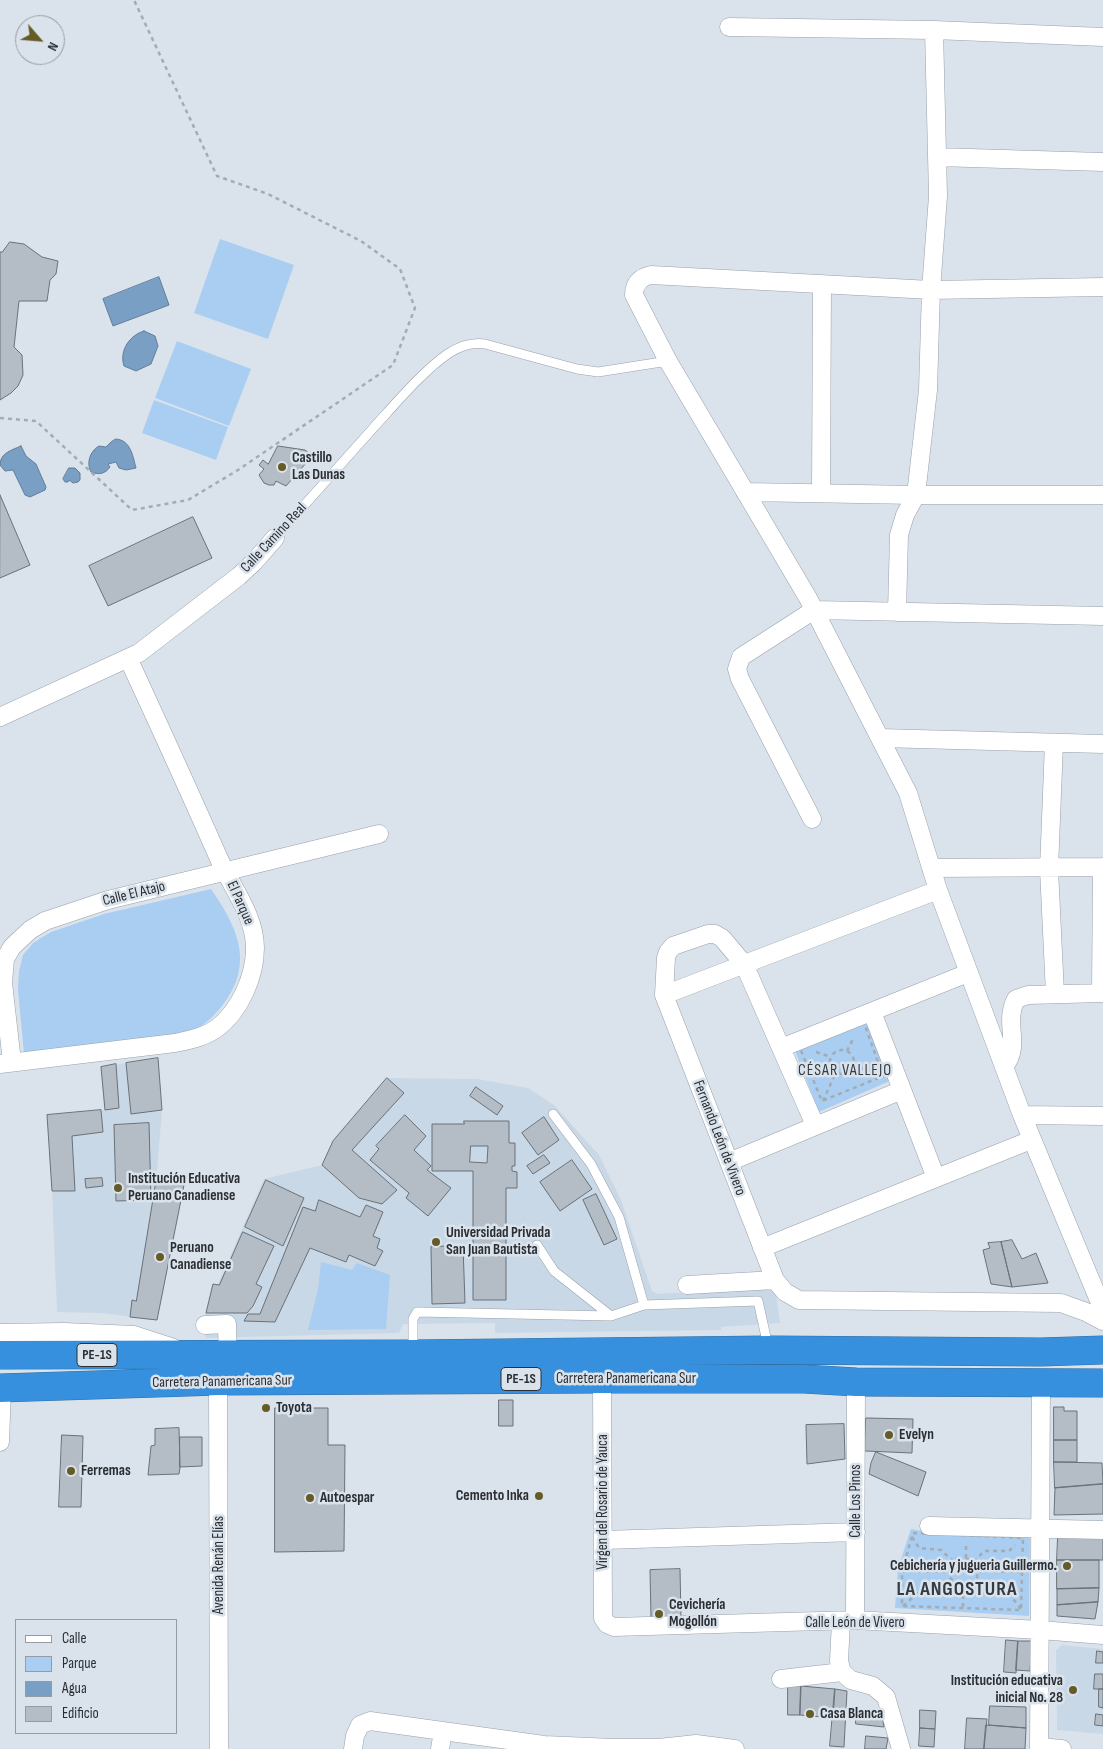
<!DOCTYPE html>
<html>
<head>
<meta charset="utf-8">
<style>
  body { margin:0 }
  #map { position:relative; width:1103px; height:1749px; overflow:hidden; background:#dae3ec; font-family:"Sofia Sans Condensed",sans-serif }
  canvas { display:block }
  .legend { position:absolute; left:15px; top:1619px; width:162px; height:115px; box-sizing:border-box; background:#dae3ec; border:1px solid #949ba2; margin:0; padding:6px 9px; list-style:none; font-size:15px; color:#2b2e32 }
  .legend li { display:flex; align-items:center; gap:10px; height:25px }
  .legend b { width:25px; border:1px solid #949ba2 }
  .north { position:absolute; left:15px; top:15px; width:50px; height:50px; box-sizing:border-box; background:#dae3ec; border:1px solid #949ba2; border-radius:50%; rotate:117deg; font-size:14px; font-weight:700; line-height:20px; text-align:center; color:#2b2e32 }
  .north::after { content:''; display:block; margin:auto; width:18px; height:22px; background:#655b27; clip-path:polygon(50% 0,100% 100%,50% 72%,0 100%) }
</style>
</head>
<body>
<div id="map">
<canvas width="1103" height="1749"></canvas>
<ul class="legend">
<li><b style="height:6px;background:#fff"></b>Calle</li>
<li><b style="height:14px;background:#a9cef2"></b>Parque</li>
<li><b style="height:14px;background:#799fc5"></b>Agua</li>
<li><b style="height:14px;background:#b4bdc6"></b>Edificio</li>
</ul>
<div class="north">N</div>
</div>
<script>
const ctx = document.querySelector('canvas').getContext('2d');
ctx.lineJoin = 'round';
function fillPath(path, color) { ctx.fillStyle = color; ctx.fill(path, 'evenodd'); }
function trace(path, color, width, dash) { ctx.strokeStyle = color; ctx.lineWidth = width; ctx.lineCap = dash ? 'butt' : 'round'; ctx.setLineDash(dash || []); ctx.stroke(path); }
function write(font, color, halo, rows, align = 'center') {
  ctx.font = font + ' "Sofia Sans Condensed",sans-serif'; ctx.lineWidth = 5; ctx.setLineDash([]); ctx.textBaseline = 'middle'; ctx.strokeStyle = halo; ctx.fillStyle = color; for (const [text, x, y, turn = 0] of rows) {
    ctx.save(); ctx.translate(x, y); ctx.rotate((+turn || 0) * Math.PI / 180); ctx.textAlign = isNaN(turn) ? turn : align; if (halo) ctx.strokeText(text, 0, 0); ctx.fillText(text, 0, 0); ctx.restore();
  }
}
fillPath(new Path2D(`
  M 158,1058 L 162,1110 L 156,1183 L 184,1185 L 157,1320 L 102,1313 L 57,1312 L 52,1191 L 47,1115 L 104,1110 L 101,1067 Z
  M 387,1078 L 477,1079 L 528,1088 L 554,1105 L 599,1155 L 621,1200 L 652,1291 L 658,1294 L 775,1287 L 780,1323 L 721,1327 L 721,1330 L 495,1333 L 495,1323 L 403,1324 L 399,1333 L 206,1338 L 205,1314 L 212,1284 L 218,1284 L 264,1179 L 322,1165 L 333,1141 Z
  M 1062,1645 L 1103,1649 L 1103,1734 L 1057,1730 L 1056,1650 Z`), '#c9d8e6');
fillPath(new Path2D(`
  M 220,239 L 294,265 L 268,339 L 194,313 Z
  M 177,341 L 251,369 L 229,426 L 155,398 Z
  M 154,400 L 228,427 L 216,460 L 142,433 Z
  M 211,889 C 238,928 255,964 222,1006 C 213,1017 203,1027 190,1032 C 169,1038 147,1039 126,1042 C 92,1046 58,1050 24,1054 L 18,990 L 19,971 L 23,955 L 33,943 L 51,932 L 104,914 Z
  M 865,1019 L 892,1080 L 819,1112 L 793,1046 Z
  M 321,1262 L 352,1270 L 357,1263 L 390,1275 L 386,1329 L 308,1330 L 318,1289 Z
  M 911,1529 L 926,1532 L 1030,1535 L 1029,1616 L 895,1608 L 898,1568 Z`), '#a9cef2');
const water = new Path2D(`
  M 159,277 L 169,305 L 113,326 L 103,299 Z
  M 144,331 L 155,336 L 158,346 L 151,364 L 136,371 L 124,366 C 119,350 130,335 144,331 Z
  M 116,439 C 131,440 133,457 136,468 L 126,470 L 119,468 L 116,462 L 108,464 L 110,467 C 105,474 99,475 91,472 C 86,463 90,451 99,446 L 106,447 L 111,442 Z
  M 21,446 L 26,456 L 36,464 L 46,487 L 45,490 L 30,497 L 25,495 L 13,470 L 5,471 L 0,465 C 0,453 12,450 21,446 Z
  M 69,468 L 75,468 L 80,473 L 80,480 L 78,482 L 73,483 L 69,480 L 68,482 L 65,482 L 63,479 Z`);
fillPath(water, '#799fc5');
trace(water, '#627d99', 1);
const building = new Path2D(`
  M 10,242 L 24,244 L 42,257 L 58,261 L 56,274 L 50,280 L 47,301 L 19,301 L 14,347 L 22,355 L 23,375 L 18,386 L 11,393 L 0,400 L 0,252 L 2,252 Z
  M 278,446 L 305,450 L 309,453 L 307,462 L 286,486 L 276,481 L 274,485 L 269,485 L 264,483 L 259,475 L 264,469 L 259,465 L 263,460 L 268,464 Z
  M 0,495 L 30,565 L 0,578 Z
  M 193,517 L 212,558 L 108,606 L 89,566 Z
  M 158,1058 L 162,1110 L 131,1114 L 126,1063 Z
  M 116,1064 L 119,1108 L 105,1110 L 101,1067 Z
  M 387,1078 L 404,1093 L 352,1150 L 397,1190 L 382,1204 L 359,1198 L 322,1165 L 333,1141 Z
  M 476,1087 L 503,1106 L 497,1115 L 470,1096 Z
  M 101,1110 L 103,1132 L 72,1136 L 75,1191 L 52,1191 L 47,1115 Z
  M 405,1115 L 426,1136 L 414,1150 L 431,1166 L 427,1170 L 451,1188 L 428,1216 L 406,1198 L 409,1193 L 370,1160 L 379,1149 L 376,1146 Z
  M 544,1117 L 559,1140 L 538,1155 L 522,1133 Z
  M 464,1121 L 509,1121 L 509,1143 L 515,1143 L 515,1166 L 512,1166 L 512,1171 L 517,1172 L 517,1188 L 506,1188 L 506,1300 L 473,1300 L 473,1171 L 432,1171 L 432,1124 L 464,1124 ZM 471,1146 L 488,1146 L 487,1163 L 470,1162 Z
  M 149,1123 L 151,1200 L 116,1201 L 114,1125 Z
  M 544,1155 L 550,1163 L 533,1174 L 527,1166 Z
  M 572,1160 L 592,1189 L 560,1211 L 540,1182 Z
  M 102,1178 L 103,1186 L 86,1188 L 85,1179 Z
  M 266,1180 L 304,1198 L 283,1246 L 245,1227 Z
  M 156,1183 L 184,1185 L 157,1320 L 130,1317 L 132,1300 L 136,1301 Z
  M 596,1194 L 617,1239 L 604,1245 L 583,1200 Z
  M 319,1200 L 360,1217 L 366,1205 L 383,1212 L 373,1236 L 380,1239 L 377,1248 L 383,1251 L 375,1266 L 349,1255 L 346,1262 L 310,1248 L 275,1322 L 244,1321 L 248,1314 L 260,1314 L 303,1207 L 315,1211 Z
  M 243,1232 L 274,1246 L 256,1284 L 262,1287 L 253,1306 L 247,1313 L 206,1313 L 213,1284 L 219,1285 Z
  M 1012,1240 L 1022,1259 L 1036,1253 L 1048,1283 L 1012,1287 L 1001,1242 Z
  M 1001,1242 L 1012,1287 L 991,1284 L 983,1250 L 990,1248 L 988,1243 Z
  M 463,1246 L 465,1303 L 432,1304 L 431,1247 Z
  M 499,1400 L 513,1400 L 513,1426 L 499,1426 Z
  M 1054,1407 L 1064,1407 L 1064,1411 L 1077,1411 L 1077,1440 L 1054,1440 Z
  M 275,1408 L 328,1408 L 328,1445 L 345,1445 L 344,1551 L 275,1552 Z
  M 866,1418 L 913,1419 L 912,1453 L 865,1451 Z
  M 844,1424 L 845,1459 L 807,1464 L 806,1425 Z
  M 179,1428 L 180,1467 L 179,1474 L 148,1475 L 151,1446 L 155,1445 L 155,1429 Z
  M 62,1435 L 83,1436 L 81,1507 L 59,1507 Z
  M 180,1437 L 202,1437 L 202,1466 L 180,1467 Z
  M 1054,1440 L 1077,1440 L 1077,1462 L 1054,1462 Z
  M 876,1452 L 926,1472 L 918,1496 L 869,1474 L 871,1463 Z
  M 1054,1462 L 1102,1463 L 1103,1484 L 1055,1488 Z
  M 1103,1484 L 1103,1514 L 1054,1515 L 1055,1488 Z
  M 1058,1537 L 1103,1538 L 1103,1560 L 1057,1560 Z
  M 1057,1560 L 1099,1560 L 1099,1588 L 1057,1589 Z
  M 680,1569 L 681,1617 L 651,1618 L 650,1570 Z
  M 1099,1588 L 1098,1602 L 1057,1605 L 1057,1589 Z
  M 1098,1602 L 1095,1619 L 1057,1616 L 1057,1605 Z
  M 1006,1640 L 1018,1641 L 1016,1673 L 1004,1672 Z
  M 1018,1641 L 1032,1641 L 1030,1671 L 1016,1670 Z
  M 1097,1651 L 1103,1652 L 1103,1663 L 1096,1663 Z
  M 1095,1674 L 1103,1674 L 1103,1689 L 1094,1689 Z
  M 788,1685 L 801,1686 L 800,1715 L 788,1715 Z
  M 801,1686 L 835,1689 L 833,1718 L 800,1715 Z
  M 835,1689 L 847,1691 L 844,1747 L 830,1746 Z
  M 1099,1689 L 1103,1689 L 1103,1708 L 1099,1707 Z
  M 990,1706 L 1026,1707 L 1026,1728 L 989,1725 Z
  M 920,1710 L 936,1711 L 935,1729 L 920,1728 Z
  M 856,1714 L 882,1714 L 884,1727 L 856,1724 Z
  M 1096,1714 L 1103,1715 L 1103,1726 L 1095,1725 Z
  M 967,1718 L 987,1719 L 984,1749 L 965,1749 Z
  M 986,1725 L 1026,1728 L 1025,1749 L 984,1749 Z
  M 920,1728 L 935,1729 L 934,1747 L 919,1746 Z
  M 866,1736 L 888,1738 L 886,1749 L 865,1749 Z`);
fillPath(building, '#b4bdc6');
trace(building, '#697179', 1);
const lane = new Path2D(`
  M 275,538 C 308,501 342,463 375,426 C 396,403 424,370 449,353 C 460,346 473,342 485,344 L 577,369 L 598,372 L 668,361
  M 553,1114 L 591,1164 L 619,1217 L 644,1305
  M 537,1245 L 554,1271 L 611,1316
  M 413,1351 L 413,1319 L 417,1312 L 611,1316 L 644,1305 L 758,1301 L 768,1346`);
const street = new Path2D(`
  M 729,27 L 934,30 L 1103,37
  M 937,157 L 1103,162
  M 1103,287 L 931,290 L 651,275 C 640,277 634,284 634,295 L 668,361 L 808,598 L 908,793 L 938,890 L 1022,1115 L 1103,1310
  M 745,492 L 916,495 L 1103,495
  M 821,493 L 822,284
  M 897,612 L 899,535 L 905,515 L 916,495 L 928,390 L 931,290 L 938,196 L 934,30
  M 0,717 L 139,653 L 239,576 L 254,562 L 275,538
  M 880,738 L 1103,744
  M 1054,743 L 1049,869 L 1055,994
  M 812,819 L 740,679 L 737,669 L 741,657 L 814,610 L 1103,616
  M 931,868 L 1103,867
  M 1101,993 L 1102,867
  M 664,995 L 938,890
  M 872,1012 L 936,1178
  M 781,1048 L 968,973
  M 12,1062 L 3,983 L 5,959 L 12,947 L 30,930 L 45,921 L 108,900 L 379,834
  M 0,1064 L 175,1043 C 189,1040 205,1037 217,1028 C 240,1011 255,976 255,948 C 255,916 233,889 220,861 C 190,793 159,725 128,658
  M 1004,1067 C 1022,1044 1003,1024 1016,999 L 1028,995 L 1103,993
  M 1022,1115 L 1103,1116
  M 815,1125 L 744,964 L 722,938 L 715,934 L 708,934 L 673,946 L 668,952 L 666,958 L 664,995 L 775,1280 L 785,1292 L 799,1300 L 1061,1303 L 1086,1312 L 1103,1321
  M 729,1162 L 902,1090
  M 762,1248 L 1031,1140
  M 687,1285 L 775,1280
  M 205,1325 L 227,1324 L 228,1364
  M 0,1333 L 64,1332 L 134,1335 L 174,1348
  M 218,1372 L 219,1749
  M 602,1379 L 603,1618 L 607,1624 L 614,1627 L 855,1620 L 1040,1630 L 1103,1635
  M 0,1442 L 2,1388
  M 929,1526 L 1103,1530
  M 603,1540 L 856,1532
  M 855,1620 L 856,1382
  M 841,1621 L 839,1661 L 842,1672 L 851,1680 L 873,1686 L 886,1697 L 901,1749
  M 781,1679 L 842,1672
  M 1039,1747 L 1062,1749
  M 353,1749 L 355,1736 L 360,1725 L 370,1721 L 544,1745 L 613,1748 L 659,1748 L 696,1744 L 735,1749
  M 440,1749 L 443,1731
  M 1039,1749 L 1041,1383`);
const highway = new Path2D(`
  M 0,1355 L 413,1354 L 769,1350 L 1041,1352 L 1103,1350
  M 0,1388 L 219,1381 L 602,1379 L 804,1379 L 856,1382 L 1103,1383`);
trace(lane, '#98a0a9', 10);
trace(street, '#98a0a9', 19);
trace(highway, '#336ea1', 29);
trace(new Path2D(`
  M 0,418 L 36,421 L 132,510 L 188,500 L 238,470 L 393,365 L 415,308 L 400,269 L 361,241 L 268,194 L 217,176 L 134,0
  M 863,1020 L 883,1076 L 822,1101 L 799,1046 Z
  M830 1062a12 12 0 1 1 24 0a12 12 0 1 1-24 0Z
  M 847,1051 L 854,1037
  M 816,1052 L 831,1057
  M 854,1065 L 878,1074
  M 823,1101 L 836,1072
  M 913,1533 L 1023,1538 L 1021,1610 L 902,1606 L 902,1571 Z
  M 912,1537 L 919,1548 L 941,1550 L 954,1562
  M 957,1558 L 970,1559 L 978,1566 L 977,1578 L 968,1585 L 957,1584 L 949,1577 L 950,1566 Z
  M 966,1558 L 966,1542
  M 974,1562 L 984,1551 L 1009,1551 L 1015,1545
  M 902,1571 L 950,1572
  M 977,1571 L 1022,1572
  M 973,1581 L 986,1594 L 1010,1595 L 1021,1609
  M 903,1606 L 918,1593 L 944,1592 L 954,1581
  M 963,1607 L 963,1584`), '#a4abb3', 2.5, [4, 4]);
trace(lane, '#fff', 9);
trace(street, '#fff', 18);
trace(highway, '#3790dd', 28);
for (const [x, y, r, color] of [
  [282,467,5,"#655b27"],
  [118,1188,5,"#655b27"],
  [436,1242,5,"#655b27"],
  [160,1257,5,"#655b27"],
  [266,1408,5,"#655b27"],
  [889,1435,5,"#655b27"],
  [71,1471,5,"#655b27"],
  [539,1496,5,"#655b27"],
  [310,1498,5,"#655b27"],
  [1067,1566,5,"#655b27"],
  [659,1614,5,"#655b27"],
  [1073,1690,5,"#655b27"],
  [810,1714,5,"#655b27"]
]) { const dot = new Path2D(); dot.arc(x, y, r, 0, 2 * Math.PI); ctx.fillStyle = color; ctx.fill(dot); trace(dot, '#dae3ec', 2); }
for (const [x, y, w] of [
  [97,1355,40],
  [521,1379,40]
]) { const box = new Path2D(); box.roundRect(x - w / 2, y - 11.5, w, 23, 4); ctx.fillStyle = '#dae3ec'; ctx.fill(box); trace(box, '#2b2e32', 1); }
write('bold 14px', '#2b2e32', null, [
  ["PE-1S",97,1355],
  ["PE-1S",521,1379]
]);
write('bold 15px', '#2b2e32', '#dae3ec', [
  ["Castillo",292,458],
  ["Las Dunas",292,475],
  ["Institución Educativa",128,1179],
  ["Peruano Canadiense",128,1196],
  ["Universidad Privada",446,1233],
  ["San Juan Bautista",446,1250],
  ["Peruano",170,1248],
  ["Canadiense",170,1265],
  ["Toyota",276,1408],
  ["Evelyn",899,1435],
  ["Ferremas",81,1471],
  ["Cemento Inka",529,1496,"right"],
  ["Autoespar",320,1498],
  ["Cebichería y jugueria Guillermo.",1057,1566,"right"],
  ["Cevichería",669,1605],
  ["Mogollón",669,1622],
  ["Institución educativa",1063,1681,"right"],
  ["inicial No. 28",1063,1698,"right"],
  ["Casa Blanca",820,1714]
], 'left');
write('15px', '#2b2e32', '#dae3ec', [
  ["Calle Camino Real",274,538,-47],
  ["Calle El Atajo",134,894,-14],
  ["El Parque",240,903,66],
  ["Fernando León de Vivero",719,1138,69],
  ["Carretera Panamericana Sur",626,1379],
  ["Carretera Panamericana Sur",222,1382,-1],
  ["Calle Los Pinos",856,1501,-90],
  ["Virgen del Rosario de Yauca",603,1502,-90],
  ["Avenida Renán Elías",219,1565,-90],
  ["Calle León de Vivero",855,1623]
]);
ctx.letterSpacing = '1px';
write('16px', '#343b42', '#dae3ec', [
  ["CÉSAR VALLEJO",845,1071]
]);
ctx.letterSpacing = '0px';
ctx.letterSpacing = '1px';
write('bold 20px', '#343b42', '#dae3ec', [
  ["LA ANGOSTURA",957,1590]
]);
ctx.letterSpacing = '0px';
</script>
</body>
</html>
